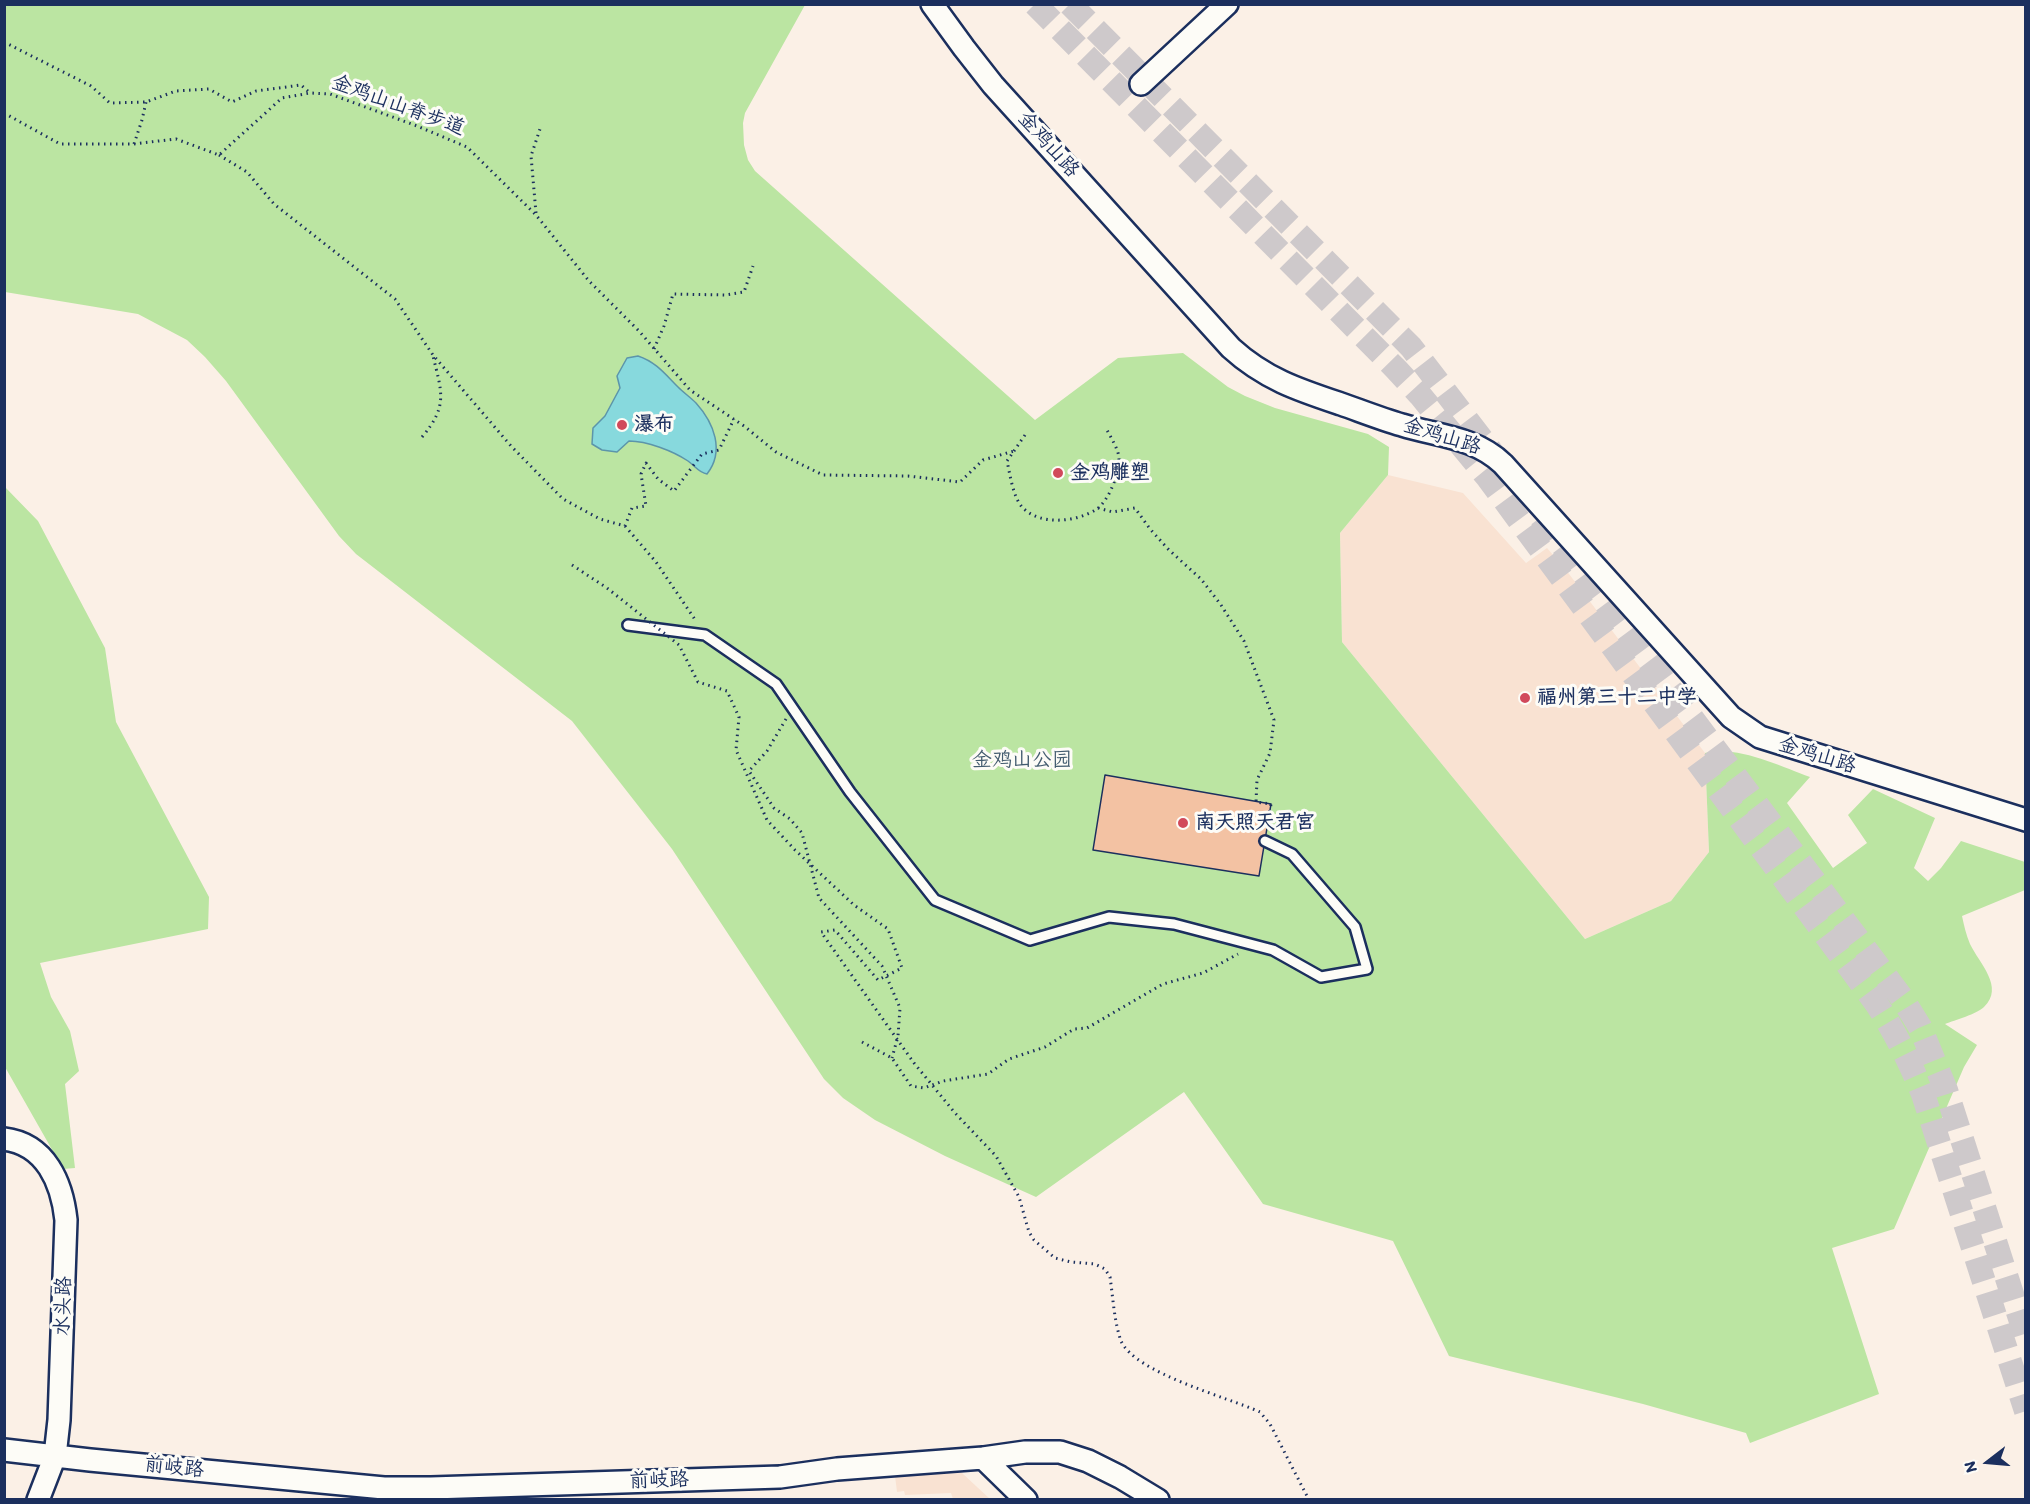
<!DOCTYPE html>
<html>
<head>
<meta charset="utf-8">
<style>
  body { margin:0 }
  #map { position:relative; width:2030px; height:1504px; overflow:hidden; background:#fbf0e6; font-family:Itim,sans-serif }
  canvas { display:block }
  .frame { position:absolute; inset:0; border:6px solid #1b2f5e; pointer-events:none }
  .north { position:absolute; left:1958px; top:1432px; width:60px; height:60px; -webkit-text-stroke:4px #fdfcf7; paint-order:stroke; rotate:254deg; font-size:16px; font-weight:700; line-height:24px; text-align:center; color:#1b2f5e }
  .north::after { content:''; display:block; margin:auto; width:21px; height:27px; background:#1b2f5e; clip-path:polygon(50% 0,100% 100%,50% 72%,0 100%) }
</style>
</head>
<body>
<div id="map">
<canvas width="2030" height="1504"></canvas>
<div class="frame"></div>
<div class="north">N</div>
</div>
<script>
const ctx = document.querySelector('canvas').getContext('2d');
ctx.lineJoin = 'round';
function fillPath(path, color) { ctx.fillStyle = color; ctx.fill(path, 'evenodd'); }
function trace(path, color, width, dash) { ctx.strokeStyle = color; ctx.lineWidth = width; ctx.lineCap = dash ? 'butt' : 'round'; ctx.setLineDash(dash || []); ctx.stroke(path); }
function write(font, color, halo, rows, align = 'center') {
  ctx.font = font + ' Itim,"LXGW WenKai TC",sans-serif'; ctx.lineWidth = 6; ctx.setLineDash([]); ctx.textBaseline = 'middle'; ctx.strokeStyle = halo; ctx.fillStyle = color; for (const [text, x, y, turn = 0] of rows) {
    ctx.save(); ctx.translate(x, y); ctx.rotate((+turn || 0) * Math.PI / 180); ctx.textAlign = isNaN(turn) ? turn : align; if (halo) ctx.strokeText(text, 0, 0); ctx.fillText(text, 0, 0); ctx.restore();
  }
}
fillPath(new Path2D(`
  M 1388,475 L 1463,493 L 1526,563 L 1547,548 L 1566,570 L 1705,753 L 1709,852 L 1671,901 L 1585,939 L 1342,642 L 1340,533 Z
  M 962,1473 L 990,1499 L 953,1499 L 951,1493 L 905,1495 L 904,1491 L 897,1492 L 895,1476 Z`), '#f9e2d2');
fillPath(new Path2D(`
  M 4,5 L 805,5 L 745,113 L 743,123 L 744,145 L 748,160 L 755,171 L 1035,420 L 1118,358 L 1183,353 L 1228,387 L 1245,396 L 1275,408 L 1368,434 L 1389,447 L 1388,475 L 1340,533 L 1342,642 L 1585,939 L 1671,901 L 1709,852 L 1705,753 C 1737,745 1780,766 1810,777 L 1787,803 L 1833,868 L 1867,843 L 1848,815 L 1873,789 L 1935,818 L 1914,868 L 1928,881 L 1941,868 L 1961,841 L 2025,862 L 2025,890 L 1962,916 C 1964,925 1966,935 1970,944 C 1979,963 2005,987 1984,1007 C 1977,1014 1955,1020 1945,1024 L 1977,1045 L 1964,1067 L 1894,1229 L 1832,1248 L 1879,1394 L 1750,1443 L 1746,1433 L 1643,1404 L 1449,1356 L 1393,1241 L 1263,1204 L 1184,1092 L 1036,1197 L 945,1156 L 875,1120 L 843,1098 L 824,1079 L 672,849 L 572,721 L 356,554 L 339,536 L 226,381 L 205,357 L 187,340 L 138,314 L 5,292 Z
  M 5,487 L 38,521 L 105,648 L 116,722 L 209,897 L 208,929 L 40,963 L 51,997 L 70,1031 L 79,1071 L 65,1084 L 75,1168 L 63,1169 L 5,1067 Z`), '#bbe5a2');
const water = new Path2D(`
  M 638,356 C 656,362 665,374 678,387 C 684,393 690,397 696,403 C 714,423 725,451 707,474 C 699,473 695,466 688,461 C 673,451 647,441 629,441 L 617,452 L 602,450 L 592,444 L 593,428 L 605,416 L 620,388 L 617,376 L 627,358 Z`);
fillPath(water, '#87d9dd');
trace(water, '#5c95aa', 1.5);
const building = new Path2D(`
  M 1105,775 L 1271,804 L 1259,876 L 1093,850 Z`);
fillPath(building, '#f3c2a3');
trace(building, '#1b2f5e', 1.5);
trace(new Path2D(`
  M 1035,4 L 1396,369 L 1420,395 L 1488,478 L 1876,1003 C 1895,1032 1910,1062 1923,1094 L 2026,1411
  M 1070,4 L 1411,347 L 1500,463
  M 1541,517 L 1902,998 L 1920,1027 L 1946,1090 L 2026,1337`), '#cec9cb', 24, [24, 12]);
const service = new Path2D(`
  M 628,625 L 705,635 L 776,684 L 850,792 L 935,900 L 1030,940 L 1109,917 L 1174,924 L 1273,950 L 1321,977 L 1367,969 L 1355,927 L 1292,854 L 1265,841`);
const tertiary = new Path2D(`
  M 932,4 L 964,48 L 993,85 L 1231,348 C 1265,379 1299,390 1341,404 C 1361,411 1381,419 1402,425 C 1437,436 1475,437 1503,464 L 1731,717 L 1760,737 L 2026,820
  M 1141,84 L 1227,4
  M 4,1139 C 46,1144 62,1183 66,1220 L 59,1420 L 55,1456 L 38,1500
  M 4,1450 L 90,1460 L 384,1488 L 431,1488 L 780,1477 L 837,1469 L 983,1458 L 1025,1452 L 1060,1452 L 1088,1461 L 1120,1477 L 1158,1500
  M 983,1458 L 1026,1500`);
trace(service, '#1b2f5e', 14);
trace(tertiary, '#1b2f5e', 26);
trace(new Path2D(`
  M 4,42 L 91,86 L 110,103 L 146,102 L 176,91 L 209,89 L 232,102 L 256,91 L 301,85 L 310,93
  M 4,113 L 60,144 L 133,144 L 176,139 L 219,155 L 282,98 L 310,93 L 330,94 L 417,126 L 467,147 L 536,215 L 589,281 L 639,331 L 690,390 L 744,426 L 776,452 L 823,475 L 908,476 L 960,482 L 983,460 L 1014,451
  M 134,144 L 142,120 L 146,102
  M 219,155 L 247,172 L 274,204 L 395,299 L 433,355 L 511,446 L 563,499 L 600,519 L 625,526 L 632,508 L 646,506 L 641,474 L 646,463 L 658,479 L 674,491 L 702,454 L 719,450 L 734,419
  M 536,213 L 531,156 L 540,129
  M 654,349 L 664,326 L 673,294 L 725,295 L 744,292 L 753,266
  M 1025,435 L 1007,461 C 1010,474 1013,498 1023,508 C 1041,526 1077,522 1097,509 C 1109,500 1119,474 1119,459 C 1119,450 1111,438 1107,430
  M 422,437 C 448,406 442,393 433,356
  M 1098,508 L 1113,512 L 1135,508 L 1150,529 L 1169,550 L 1201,579 L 1221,605 L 1244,641 L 1274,720 L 1270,753 L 1257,780 L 1256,802 L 1271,804 L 1267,828
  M 625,526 L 656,562 L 696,621
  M 786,719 L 767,751 L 749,771 L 774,808 L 790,819 L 802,833 L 819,898 L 882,966 L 900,1008 L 898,1036 L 892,1058
  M 862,1042 L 892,1058 L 911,1086 L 924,1088 L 943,1081 L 988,1074 L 1009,1059 L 1045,1047 L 1074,1029 L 1087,1028 L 1163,984 L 1203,973 L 1238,954`), '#1b2f5e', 3, [1.5, 4.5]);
trace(service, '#fdfcf7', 9);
trace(tertiary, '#fdfcf7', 21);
trace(new Path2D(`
  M 572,565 L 607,588 L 679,645 L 698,682 L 727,691 L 739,717 L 736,750 L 767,820 L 795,850 L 854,905 L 888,929 L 902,968 L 878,980 L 835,930 L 821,932 L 914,1063 L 955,1113 L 996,1156 L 1019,1197 L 1029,1232 L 1034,1240 L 1055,1258 L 1071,1262 L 1095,1264 L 1105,1269 L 1110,1277 C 1113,1297 1114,1321 1121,1341 C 1135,1373 1227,1397 1260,1412 L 1270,1424 L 1309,1500`), '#1b2f5e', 3, [1.5, 4.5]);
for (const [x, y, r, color] of [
  [622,425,6,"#d1495b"],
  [1058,473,6,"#d1495b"],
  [1525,698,6,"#d1495b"],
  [1183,823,6,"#d1495b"]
]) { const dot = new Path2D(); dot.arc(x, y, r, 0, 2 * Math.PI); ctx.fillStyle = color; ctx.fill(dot); trace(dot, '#fdfcf7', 2); }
write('20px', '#1b2f5e', '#fdfcf7', [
  ["金鸡山山脊步道",398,106,20],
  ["金鸡山路",1048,145,48],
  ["金鸡山路",1442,437,17],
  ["金鸡山路",1817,756,17],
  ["水头路",64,1306,-88],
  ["前岐路",174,1468,6],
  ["前岐路",659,1481,-2]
]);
write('bold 20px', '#1b2f5e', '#fdfcf7', [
  ["瀑布",634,425],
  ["金鸡雕塑",1070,473],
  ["福州第三十二中学",1537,698],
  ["南天照天君宫",1195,823]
], 'left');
write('20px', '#435c6f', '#fdfcf7', [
  ["金鸡山公园",1022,761]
]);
</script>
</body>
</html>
